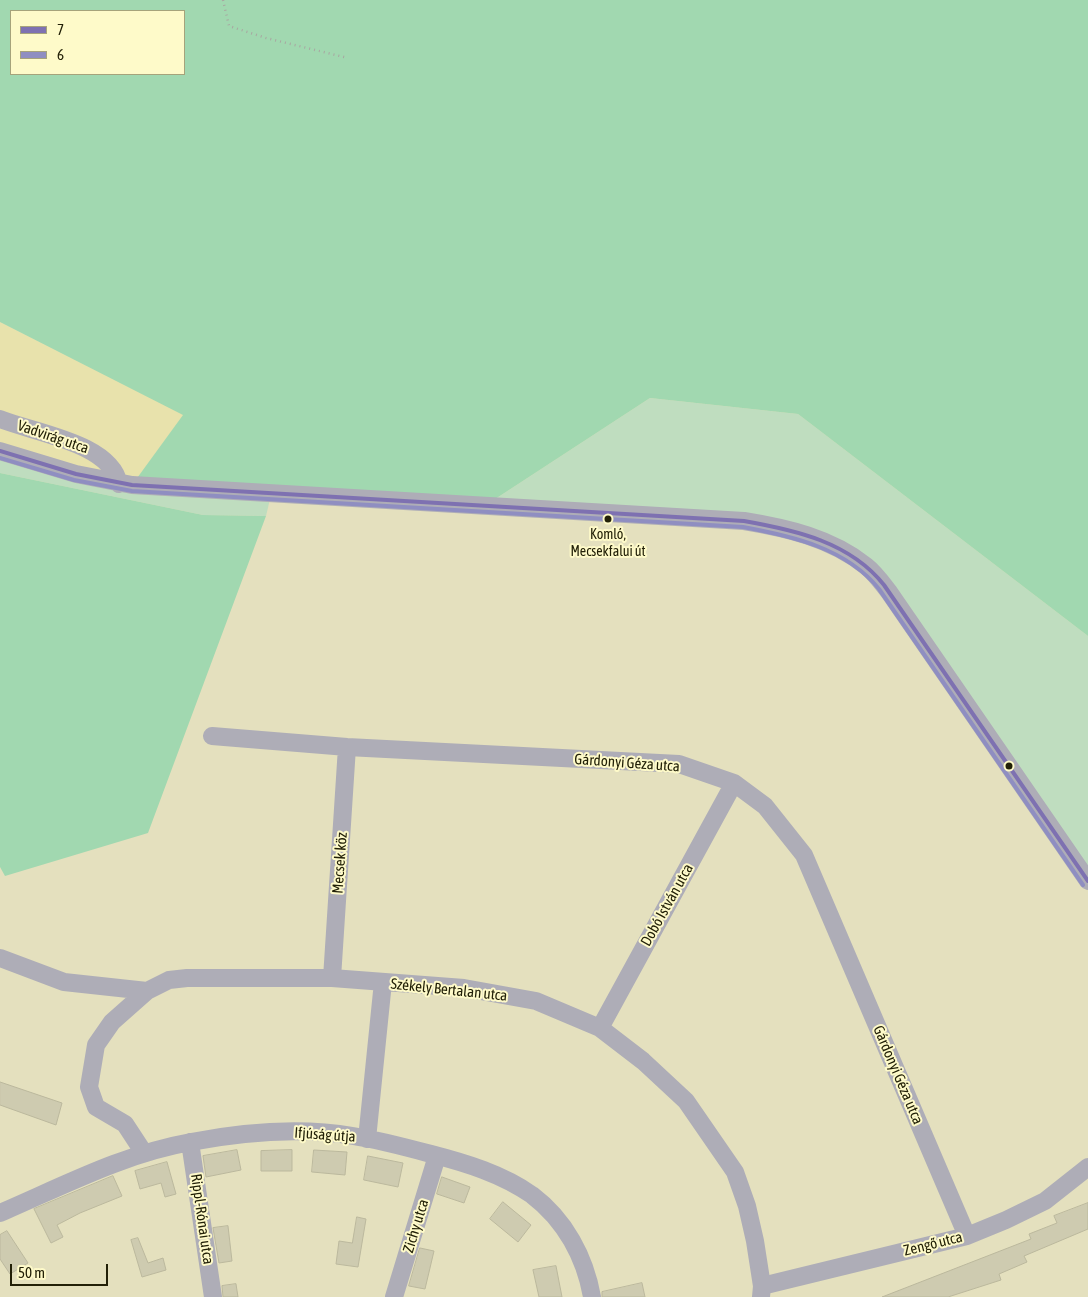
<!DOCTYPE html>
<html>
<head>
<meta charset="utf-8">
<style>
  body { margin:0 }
  #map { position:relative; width:1088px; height:1297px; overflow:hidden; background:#e4e0be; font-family:"Asap Condensed",sans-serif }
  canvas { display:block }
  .legend { position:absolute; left:10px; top:10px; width:175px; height:65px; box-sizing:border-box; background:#fefac9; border:1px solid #a6a37b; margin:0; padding:6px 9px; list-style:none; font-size:15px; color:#222007 }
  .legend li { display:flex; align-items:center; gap:10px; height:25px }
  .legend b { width:25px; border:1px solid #a6a37b }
  .scale { position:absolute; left:10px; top:1264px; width:98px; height:22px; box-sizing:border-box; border:2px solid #222007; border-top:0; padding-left:6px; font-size:15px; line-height:18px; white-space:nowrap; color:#222007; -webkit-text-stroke:4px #fefac9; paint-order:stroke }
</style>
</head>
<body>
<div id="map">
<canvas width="1088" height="1297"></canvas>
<ul class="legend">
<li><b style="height:6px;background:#7e71b1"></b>7</li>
<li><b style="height:6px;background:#8f8ec1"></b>6</li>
</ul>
<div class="scale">50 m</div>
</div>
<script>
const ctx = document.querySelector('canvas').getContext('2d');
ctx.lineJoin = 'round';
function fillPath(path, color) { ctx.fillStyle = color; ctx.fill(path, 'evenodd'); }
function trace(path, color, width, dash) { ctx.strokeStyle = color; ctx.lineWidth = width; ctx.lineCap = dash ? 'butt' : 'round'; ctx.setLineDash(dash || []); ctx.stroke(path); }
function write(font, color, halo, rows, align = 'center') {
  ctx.font = font + ' "Asap Condensed",sans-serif'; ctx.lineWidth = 4; ctx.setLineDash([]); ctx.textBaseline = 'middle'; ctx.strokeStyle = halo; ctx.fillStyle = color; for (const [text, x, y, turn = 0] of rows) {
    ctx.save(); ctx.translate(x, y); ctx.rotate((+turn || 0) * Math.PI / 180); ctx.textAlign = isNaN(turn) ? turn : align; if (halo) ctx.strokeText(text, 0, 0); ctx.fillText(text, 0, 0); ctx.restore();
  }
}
fillPath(new Path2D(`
  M 0,322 L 184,415 L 132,485 L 0,451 Z`), '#e8e2ac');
fillPath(new Path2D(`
  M 650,398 L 798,414 L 1088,636 L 1088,881 L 889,592 L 812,536 L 486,505 Z
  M 0,451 L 76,474 L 271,495 L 266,516 L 203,515 L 0,473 Z`), '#bfddbf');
fillPath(new Path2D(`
  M 0,0 L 1088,0 L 1088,636 L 798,414 L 650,398 L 486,505 L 132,485 L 183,415 L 0,322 ZM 11,11 L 184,11 L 184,74 L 11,74 Z
  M 0,473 L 203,515 L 266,516 L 148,833 L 5,876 L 0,867 Z`), '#a1d8b0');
const building = new Path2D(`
  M 0,1082 L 62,1103 L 56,1125 L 0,1105 Z
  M 237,1150 L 241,1170 L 206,1177 L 203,1156 Z
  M 292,1150 L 292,1171 L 261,1171 L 261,1151 Z
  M 314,1150 L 347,1152 L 345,1175 L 312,1172 Z
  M 368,1156 L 403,1163 L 398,1187 L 364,1180 Z
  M 167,1162 L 176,1194 L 165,1197 L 161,1183 L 140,1189 L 135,1171 Z
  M 113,1176 L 122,1196 L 80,1213 L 57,1225 L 63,1237 L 51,1243 L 34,1209 Z
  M 442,1177 L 470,1187 L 464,1203 L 437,1194 Z
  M 503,1202 L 531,1225 L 518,1242 L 490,1219 Z
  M 1088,1203 L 1088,1229 L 1024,1256 L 1027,1262 L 999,1274 L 1001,1280 L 948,1297 L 882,1297 L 1031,1239 L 1029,1234 L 1057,1223 L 1054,1216 Z
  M 357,1217 L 366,1219 L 358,1267 L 336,1264 L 339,1241 L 352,1243 Z
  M 228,1226 L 232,1261 L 219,1263 L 213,1228 Z
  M 7,1231 L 28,1263 L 10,1274 L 0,1259 L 0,1235 Z
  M 138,1238 L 148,1263 L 163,1258 L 166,1270 L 142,1277 L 131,1240 Z
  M 420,1248 L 434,1251 L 425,1289 L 409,1286 Z
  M 556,1266 L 562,1297 L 539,1297 L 533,1270 Z
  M 642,1283 L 645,1297 L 602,1297 L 602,1292 Z
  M 236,1284 L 238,1297 L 223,1297 L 222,1286 Z`);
fillPath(building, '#cecbb0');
trace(building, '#bbb89d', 1);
trace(new Path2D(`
  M 223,0 L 229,26 L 266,38 L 348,58`), '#a8a7a1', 2.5, [1, 4]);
trace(new Path2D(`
  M 0,419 C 35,433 111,443 119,484
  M 0,451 L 76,474 L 132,485 L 744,521 C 787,528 831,538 866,566 C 875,573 882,583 889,592 L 1088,881
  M 212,736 L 347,747 L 679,764 L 734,783 L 765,806 L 804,855 L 967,1236
  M 0,958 L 64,982 L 147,991
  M 332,978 L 347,747
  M 600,1028 L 734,783
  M 367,1139 L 383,982
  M 190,1142 L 213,1297
  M 144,1153 L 125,1124 L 96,1107 L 89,1087 L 96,1045 L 112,1022 L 147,991 L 169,980 L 187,978 L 332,978 L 464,988 L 536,1001 L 600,1028 L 643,1061 L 686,1101 L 735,1172 L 747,1206 L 755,1241 L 762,1286 L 761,1297
  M 0,1213 C 63,1186 123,1154 191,1142 C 243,1132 301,1127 353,1136 C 379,1140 405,1147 431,1154 C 466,1163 502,1174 532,1195 C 565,1220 585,1257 592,1297
  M 762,1286 L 967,1236 L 1006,1220 L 1045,1201 L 1088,1167
  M 394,1297 L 437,1156`), '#aeadb7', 18);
trace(new Path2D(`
  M 0,451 L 76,474 L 132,485 L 744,521 C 795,530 850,542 884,585 L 1088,881`), '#7e71b1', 4);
trace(new Path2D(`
  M 0,458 L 74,480 L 132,491 L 743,527 C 792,536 846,548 879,589 L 1083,885`), '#8f8ec1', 4);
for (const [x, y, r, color] of [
  [608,519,4.5,"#222007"],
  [1009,766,4.5,"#222007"]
]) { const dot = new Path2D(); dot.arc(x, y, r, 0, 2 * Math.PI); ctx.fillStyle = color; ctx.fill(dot); trace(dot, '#fefac9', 2); }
write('14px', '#222007', '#fefac9', [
  ["Komló,",608,535],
  ["Mecsekfalui út",608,552]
]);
write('15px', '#222007', '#fefac9', [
  ["Vadvirág utca",53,437,19],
  ["Gárdonyi Géza utca",627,763,4],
  ["Mecsek köz",340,863,-86],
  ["Dobó István utca",667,905,-61],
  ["Székely Bertalan utca",449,990,6],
  ["Gárdonyi Géza utca",898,1075,67],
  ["Ifjúság útja",325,1135,4],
  ["Rippl-Rónai utca",202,1219,82],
  ["Zichy utca",416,1226,-73],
  ["Zengő utca",933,1244,-14]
]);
</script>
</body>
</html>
